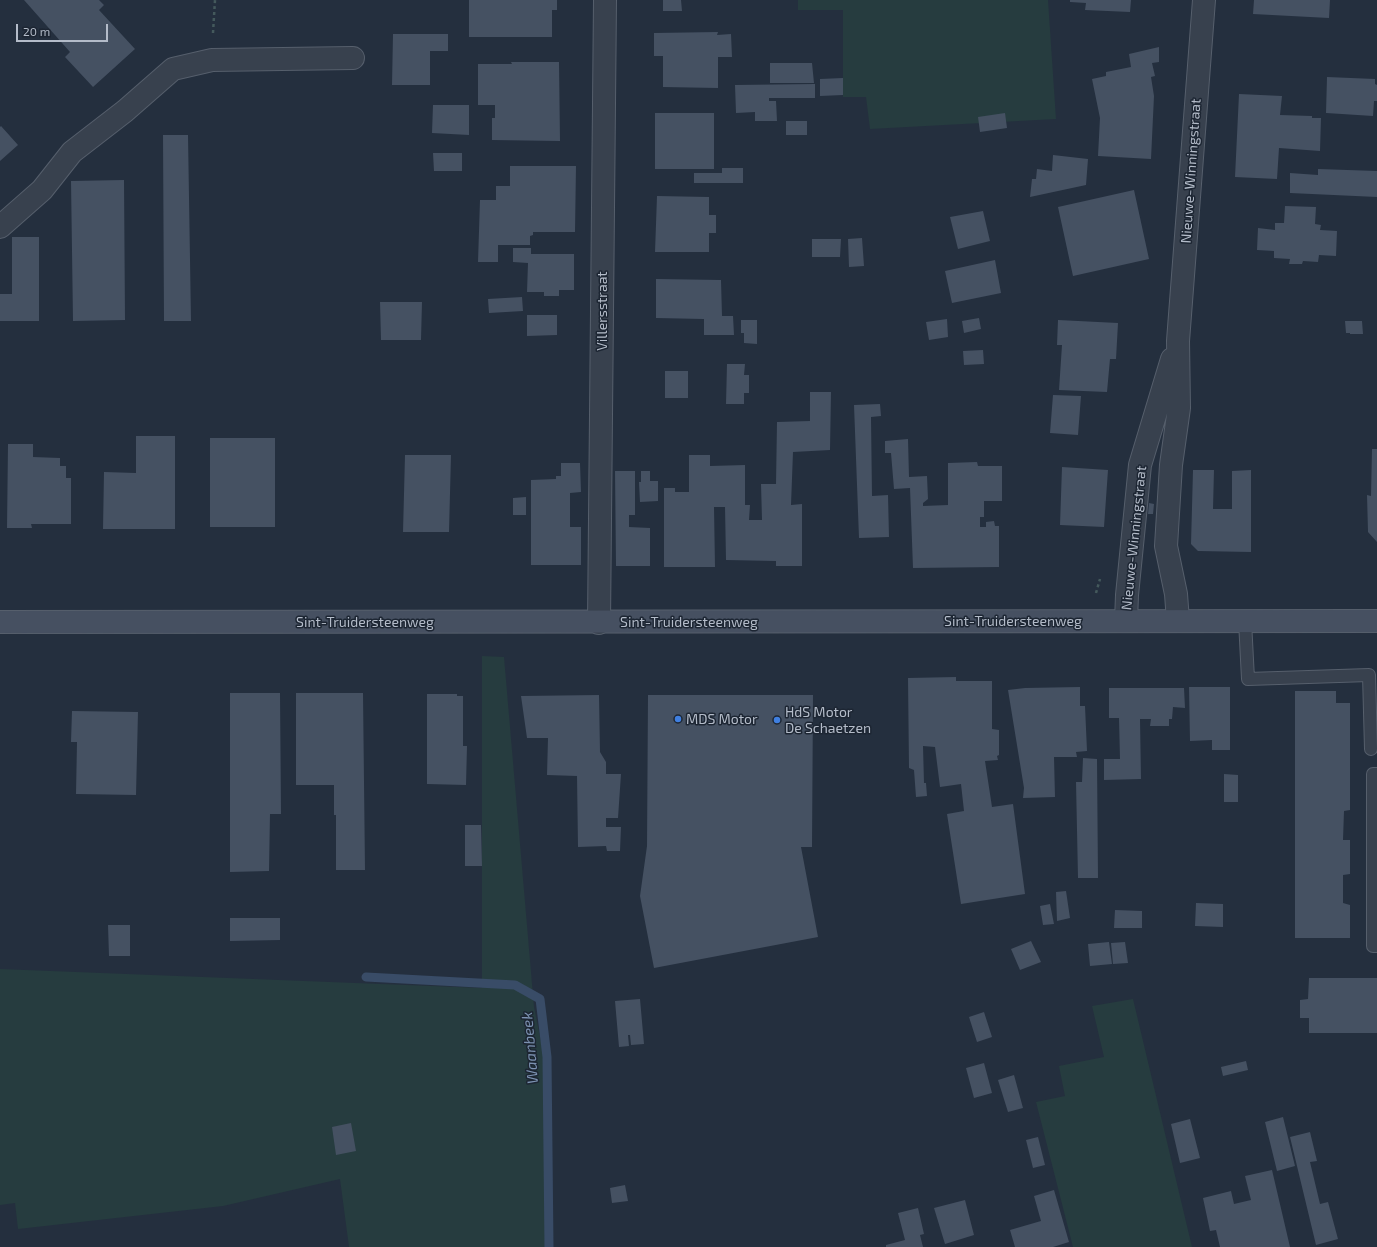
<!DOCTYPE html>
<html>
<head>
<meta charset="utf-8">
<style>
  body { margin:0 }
  #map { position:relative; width:1377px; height:1247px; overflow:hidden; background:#242f3e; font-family:"Exo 2",sans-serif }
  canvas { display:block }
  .scale { position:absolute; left:16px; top:24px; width:92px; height:18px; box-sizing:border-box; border:2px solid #b4bcc9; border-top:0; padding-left:5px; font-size:12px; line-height:14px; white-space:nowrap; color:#b4bcc9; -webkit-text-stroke:3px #1d2633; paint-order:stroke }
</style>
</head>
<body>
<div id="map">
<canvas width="1377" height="1247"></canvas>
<div class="scale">20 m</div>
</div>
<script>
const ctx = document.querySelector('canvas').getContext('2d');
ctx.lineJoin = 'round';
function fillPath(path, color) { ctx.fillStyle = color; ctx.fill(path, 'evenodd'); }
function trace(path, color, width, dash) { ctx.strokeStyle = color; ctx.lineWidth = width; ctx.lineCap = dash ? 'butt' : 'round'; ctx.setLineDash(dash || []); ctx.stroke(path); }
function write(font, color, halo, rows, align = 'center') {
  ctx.font = font + ' "Exo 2",sans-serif'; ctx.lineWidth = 3; ctx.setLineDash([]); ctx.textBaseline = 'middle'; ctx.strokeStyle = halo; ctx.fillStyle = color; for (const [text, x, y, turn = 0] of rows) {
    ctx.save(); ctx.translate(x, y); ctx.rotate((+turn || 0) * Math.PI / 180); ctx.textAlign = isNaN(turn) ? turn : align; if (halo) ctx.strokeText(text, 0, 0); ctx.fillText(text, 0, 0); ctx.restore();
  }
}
fillPath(new Path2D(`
  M 798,0 L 1048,0 L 1056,119 L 870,129 L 866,97 L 843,97 L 843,10 L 798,10 Z
  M 482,656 L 504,657 L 534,1007 L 544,1056 L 549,1200 L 546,1247 L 349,1247 L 340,1179 L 223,1206 L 18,1229 L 15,1203 L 0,1205 L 0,969 L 482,988 Z
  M 1133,999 L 1192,1247 L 1073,1247 L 1036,1102 L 1065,1096 L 1059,1066 L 1104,1057 L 1092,1006 Z`), '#263c3f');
trace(new Path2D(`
  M 366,977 L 515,985 L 540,999 L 547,1057 L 549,1247`), '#394c67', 9);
fillPath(new Path2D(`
  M 24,0 L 99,0 L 104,5 L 99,10 L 135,49 L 93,87 L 65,57 L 70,52 Z
  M 469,0 L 557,0 L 557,10 L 552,10 L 552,37 L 469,37 Z
  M 663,0 L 681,0 L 682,11 L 663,11 Z
  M 1070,0 L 1131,0 L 1130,12 L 1085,10 L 1086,3 L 1070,2 Z
  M 1254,0 L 1330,0 L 1329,18 L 1253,14 Z
  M 718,32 L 717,35 L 731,34 L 732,57 L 718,57 L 718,88 L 663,87 L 663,56 L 654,56 L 654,33 Z
  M 393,34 L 448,34 L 448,51 L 430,51 L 430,85 L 392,85 Z
  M 1159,47 L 1159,62 L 1152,63 L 1155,76 L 1151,77 L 1154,96 L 1151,159 L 1098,156 L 1100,118 L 1092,79 L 1106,76 L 1106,72 L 1131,67 L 1129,54 Z
  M 511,62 L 559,62 L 560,141 L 492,140 L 492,118 L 495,118 L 495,105 L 478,105 L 478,64 L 512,64 Z
  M 770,63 L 812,63 L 814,83 L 770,83 Z
  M 1327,77 L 1375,79 L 1375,84 L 1377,85 L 1377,101 L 1374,101 L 1373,116 L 1326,113 Z
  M 843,78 L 843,95 L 820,96 L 820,79 Z
  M 815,84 L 815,98 L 769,98 L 769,101 L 776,101 L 777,121 L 755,121 L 755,112 L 736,113 L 735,85 Z
  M 1239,94 L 1282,96 L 1280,115 L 1312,116 L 1312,118 L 1321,118 L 1320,151 L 1279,148 L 1277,179 L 1235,177 Z
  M 433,105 L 469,105 L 469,135 L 432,133 Z
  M 655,113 L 714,113 L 714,169 L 655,169 Z
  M 1005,113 L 1007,128 L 980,132 L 978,117 Z
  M 786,121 L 807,121 L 807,135 L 786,135 Z
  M 1,126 L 18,145 L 0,161 L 0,127 Z
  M 163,135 L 188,135 L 191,321 L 164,321 Z
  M 433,153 L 462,153 L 462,171 L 434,171 Z
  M 1053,155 L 1088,159 L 1086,185 L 1030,197 L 1032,179 L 1036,179 L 1037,169 L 1052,171 Z
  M 510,166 L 576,166 L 575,232 L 533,232 L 533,235 L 530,236 L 530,245 L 498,245 L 498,262 L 478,262 L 480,200 L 496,200 L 496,186 L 510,186 Z
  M 722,168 L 743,168 L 743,183 L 694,183 L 694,173 L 722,173 Z
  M 1318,169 L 1377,171 L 1377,197 L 1290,193 L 1290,173 L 1318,175 Z
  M 124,180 L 125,320 L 73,321 L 71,181 Z
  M 1134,190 L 1149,259 L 1073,276 L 1058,207 Z
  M 657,196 L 709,197 L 709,215 L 716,215 L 716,233 L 709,233 L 709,252 L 655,252 Z
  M 1285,206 L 1316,207 L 1315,224 L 1321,225 L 1320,230 L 1337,231 L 1336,256 L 1319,255 L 1318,262 L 1303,261 L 1302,264 L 1289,264 L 1290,259 L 1274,258 L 1274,251 L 1257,250 L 1258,228 L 1275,230 L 1275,223 L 1284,223 Z
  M 983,211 L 990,241 L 958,249 L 950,217 Z
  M 12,237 L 39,237 L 39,321 L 0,321 L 0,294 L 12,294 Z
  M 862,238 L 864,266 L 849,267 L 848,239 Z
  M 812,239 L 841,239 L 840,257 L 812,257 Z
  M 513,248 L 531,248 L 531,254 L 574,254 L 574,290 L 559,290 L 559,296 L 544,296 L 544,292 L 527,292 L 528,263 L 513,262 Z
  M 995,260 L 1001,293 L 952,303 L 945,271 Z
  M 656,279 L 721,280 L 722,316 L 733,316 L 734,335 L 704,335 L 704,319 L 656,318 Z
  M 522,297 L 523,311 L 489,313 L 488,299 Z
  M 380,302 L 422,302 L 421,340 L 381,340 Z
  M 527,315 L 557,315 L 557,335 L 527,336 Z
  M 979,318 L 981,329 L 964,333 L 962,321 Z
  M 947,319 L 948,337 L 929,340 L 926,322 Z
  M 741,320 L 757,320 L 757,344 L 744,343 L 744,333 L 741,333 Z
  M 1058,320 L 1118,323 L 1116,359 L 1110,359 L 1107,392 L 1059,390 L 1062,345 L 1057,345 Z
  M 1345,321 L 1362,321 L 1363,334 L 1350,334 L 1350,333 L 1346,333 Z
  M 983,350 L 984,364 L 964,365 L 963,351 Z
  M 727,364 L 745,364 L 744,375 L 749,375 L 749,393 L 744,393 L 744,404 L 726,404 Z
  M 665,371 L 688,371 L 688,398 L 665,398 Z
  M 810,392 L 831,392 L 830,450 L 793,452 L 791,505 L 802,504 L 802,566 L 776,566 L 776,561 L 726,560 L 725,507 L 714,507 L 715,567 L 664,567 L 664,488 L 675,488 L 675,492 L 689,492 L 689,455 L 710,455 L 710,466 L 745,465 L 745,505 L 750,505 L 749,520 L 762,520 L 761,484 L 776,484 L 777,422 L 810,421 Z
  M 1053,395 L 1081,396 L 1078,435 L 1050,433 Z
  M 880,404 L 881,416 L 871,417 L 872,496 L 888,495 L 889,537 L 859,538 L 854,405 Z
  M 136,436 L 175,436 L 175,529 L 103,529 L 104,472 L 136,473 Z
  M 210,438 L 275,438 L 275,527 L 210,527 Z
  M 908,439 L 909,477 L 927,476 L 928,499 L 923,503 L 923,506 L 948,505 L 948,463 L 977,462 L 978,466 L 1002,466 L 1002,501 L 984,501 L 984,517 L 980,517 L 980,527 L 986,527 L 986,522 L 994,521 L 995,526 L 999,526 L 999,567 L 913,568 L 910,488 L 894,489 L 891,453 L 885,453 L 885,441 Z
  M 8,444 L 33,444 L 33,457 L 60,458 L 60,466 L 66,466 L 66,478 L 71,478 L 71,524 L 31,524 L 32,528 L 7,528 Z
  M 1372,449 L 1377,449 L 1377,542 L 1368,532 L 1367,495 L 1371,496 Z
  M 405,455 L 451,455 L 449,532 L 403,532 Z
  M 561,463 L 580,463 L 581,492 L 570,493 L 570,527 L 581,527 L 581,565 L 531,565 L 531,480 L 556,479 L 556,476 L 561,476 Z
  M 1062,467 L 1108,470 L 1104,527 L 1060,525 Z
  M 1193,470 L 1214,470 L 1213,509 L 1232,509 L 1232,471 L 1251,470 L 1251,552 L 1198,551 L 1191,544 Z
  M 615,471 L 635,471 L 635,515 L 629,515 L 629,527 L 650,528 L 650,566 L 616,566 Z
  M 641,471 L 650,471 L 650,481 L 658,481 L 658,501 L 640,502 L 639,482 L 641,482 Z
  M 526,497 L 526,515 L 513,515 L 513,498 Z
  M 1149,503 L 1154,504 L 1153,514 L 1148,514 Z
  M 956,677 L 956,681 L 992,681 L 992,729 L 999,730 L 999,755 L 997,756 L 998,760 L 985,761 L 992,807 L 1013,804 L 1025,894 L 961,904 L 947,814 L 964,811 L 961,784 L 940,787 L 935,747 L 923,746 L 924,783 L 926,783 L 927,796 L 916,797 L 914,770 L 909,768 L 908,678 Z
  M 1080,687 L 1080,706 L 1085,706 L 1087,751 L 1076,752 L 1077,757 L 1054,757 L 1055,797 L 1023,798 L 1024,788 L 1008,690 L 1025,688 Z
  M 1189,687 L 1230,687 L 1230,750 L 1212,750 L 1212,740 L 1190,741 Z
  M 1109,688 L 1184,688 L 1185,708 L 1173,707 L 1172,719 L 1169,719 L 1169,726 L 1150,726 L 1151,719 L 1140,719 L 1141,779 L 1104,780 L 1104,759 L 1120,759 L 1119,718 L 1109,718 Z
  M 1295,691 L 1336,691 L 1336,703 L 1350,703 L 1350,810 L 1344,811 L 1343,840 L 1350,840 L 1350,874 L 1343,875 L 1343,903 L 1350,905 L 1350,938 L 1295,938 Z
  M 230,693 L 280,693 L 281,814 L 270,814 L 269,871 L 230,872 Z
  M 296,693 L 363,693 L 365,870 L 336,870 L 336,815 L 334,815 L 334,785 L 296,785 Z
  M 427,694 L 457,694 L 457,696 L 463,696 L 463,746 L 467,746 L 466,785 L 427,784 Z
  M 599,695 L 600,752 L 606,762 L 606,774 L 621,774 L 618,818 L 606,818 L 606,827 L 621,827 L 620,851 L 607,851 L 606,846 L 578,847 L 577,776 L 547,775 L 548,738 L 527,738 L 521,696 Z
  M 648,695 L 813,695 L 812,847 L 801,847 L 818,937 L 654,968 L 640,896 L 647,846 Z
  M 72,711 L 138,712 L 136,795 L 76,794 L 77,742 L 71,742 Z
  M 1083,758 L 1097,759 L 1098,878 L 1078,878 L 1076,782 L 1082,782 Z
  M 1224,774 L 1238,775 L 1238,802 L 1224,802 Z
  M 465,825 L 481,825 L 482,866 L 465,866 Z
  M 1066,891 L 1070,918 L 1057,921 L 1056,892 Z
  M 1196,903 L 1223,904 L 1223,927 L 1195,926 Z
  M 1050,904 L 1054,924 L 1043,925 L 1040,906 Z
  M 1115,910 L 1142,911 L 1142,928 L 1114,928 Z
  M 230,918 L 280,918 L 280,940 L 230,941 Z
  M 108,925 L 130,925 L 130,956 L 109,956 Z
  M 1031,941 L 1041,962 L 1020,970 L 1011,949 Z
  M 1109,942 L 1112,964 L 1090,966 L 1088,944 Z
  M 1125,942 L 1128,963 L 1113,964 L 1111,943 Z
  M 1309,978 L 1377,978 L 1377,1033 L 1309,1033 L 1309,1018 L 1300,1018 L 1300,1000 L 1308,999 Z
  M 640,999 L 644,1044 L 631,1045 L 630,1035 L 628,1035 L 629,1046 L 619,1047 L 615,1001 Z
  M 984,1012 L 992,1037 L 977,1042 L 969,1017 Z
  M 1246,1061 L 1248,1070 L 1223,1076 L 1221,1067 Z
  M 984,1063 L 992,1093 L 974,1098 L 966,1068 Z
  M 1014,1075 L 1023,1108 L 1008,1112 L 998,1080 Z
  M 1283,1117 L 1295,1166 L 1277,1171 L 1265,1122 Z
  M 1190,1119 L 1200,1158 L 1180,1163 L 1171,1124 Z
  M 351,1123 L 356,1151 L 336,1155 L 332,1127 Z
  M 1310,1132 L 1317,1161 L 1310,1162 L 1320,1204 L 1328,1202 L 1338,1239 L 1316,1245 L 1290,1137 Z
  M 1038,1137 L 1045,1165 L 1033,1168 L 1026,1140 Z
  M 1272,1170 L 1290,1247 L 1220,1247 L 1216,1230 L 1210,1231 L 1203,1198 L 1231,1191 L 1234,1204 L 1251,1200 L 1245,1176 Z
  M 625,1185 L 628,1201 L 612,1203 L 610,1188 Z
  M 1054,1190 L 1069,1242 L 1053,1247 L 1015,1247 L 1010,1230 L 1041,1221 L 1034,1196 Z
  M 965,1200 L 974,1235 L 945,1244 L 934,1208 Z
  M 918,1208 L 924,1234 L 920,1235 L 923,1247 L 886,1247 L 886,1245 L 905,1240 L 898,1213 Z`), '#455162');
const service = new Path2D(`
  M 1245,621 L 1248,679 L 1369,675 L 1371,749
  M 1377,774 L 1373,774 L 1373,946 L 1377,946`);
const minor = new Path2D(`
  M 0,227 L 42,190 L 72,152 L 125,111 L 173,69 L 212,60 L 353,58
  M 1126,621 L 1127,595 L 1140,465 L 1172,359
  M 1178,621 L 1176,594 L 1166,546 L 1171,465 L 1179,408 L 1178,341 L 1204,0
  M 599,623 L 605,0`);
const secondary = new Path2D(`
  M 0,622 L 1377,621`);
trace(service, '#565f6c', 14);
trace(minor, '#565f6c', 24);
trace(secondary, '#565f6c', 24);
trace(new Path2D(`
  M 213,33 L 215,0
  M 1096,593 L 1100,579`), '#44595c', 2.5, [3, 3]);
trace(service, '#38414e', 12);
trace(minor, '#38414e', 22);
trace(secondary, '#465061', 22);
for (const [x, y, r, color] of [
  [678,719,4,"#3f7fe0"],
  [777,720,4,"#3f7fe0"]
]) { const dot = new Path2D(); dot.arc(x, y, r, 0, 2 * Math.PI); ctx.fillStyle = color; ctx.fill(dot); trace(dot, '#1d2633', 1.5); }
write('14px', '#b4bcc9', '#1d2633', [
  ["Nieuwe-Winningstraat",1191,171,-86],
  ["Villersstraat",602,311,-90],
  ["Nieuwe-Winningstraat",1134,538,-84],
  ["Sint-Truidersteenweg",1013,621],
  ["Sint-Truidersteenweg",365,622],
  ["Sint-Truidersteenweg",689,622]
]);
write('14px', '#b4bcc9', '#1d2633', [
  ["HdS Motor",785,712],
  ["De Schaetzen",785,728],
  ["MDS Motor",686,719]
], 'left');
write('italic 15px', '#7c92b1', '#1d2633', [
  ["Waanbeek",530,1048,-95]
]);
</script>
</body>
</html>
